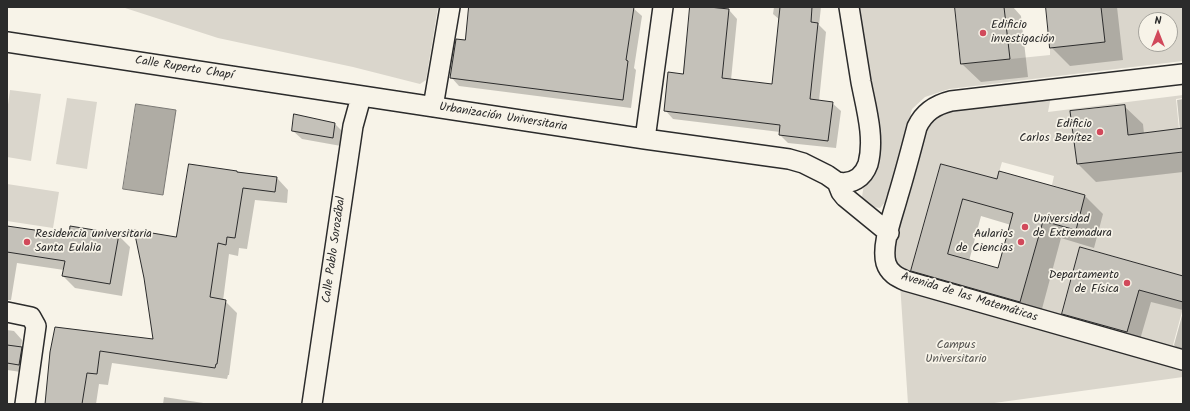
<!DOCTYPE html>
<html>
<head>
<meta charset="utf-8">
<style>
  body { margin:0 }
  #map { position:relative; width:1190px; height:411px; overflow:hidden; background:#f7f3e8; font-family:Kalam,sans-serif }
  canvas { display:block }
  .frame { position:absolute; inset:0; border:8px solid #2b2b2b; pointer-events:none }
  .north { position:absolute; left:1138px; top:12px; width:40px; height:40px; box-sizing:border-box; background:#f7f3e8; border:1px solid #a5a39c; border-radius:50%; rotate:0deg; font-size:11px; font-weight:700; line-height:16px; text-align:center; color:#2b2b2b }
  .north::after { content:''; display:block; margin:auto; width:14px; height:18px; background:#d1495b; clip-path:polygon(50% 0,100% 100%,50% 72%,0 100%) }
</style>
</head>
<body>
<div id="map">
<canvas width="1190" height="411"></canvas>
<div class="frame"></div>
<div class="north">N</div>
</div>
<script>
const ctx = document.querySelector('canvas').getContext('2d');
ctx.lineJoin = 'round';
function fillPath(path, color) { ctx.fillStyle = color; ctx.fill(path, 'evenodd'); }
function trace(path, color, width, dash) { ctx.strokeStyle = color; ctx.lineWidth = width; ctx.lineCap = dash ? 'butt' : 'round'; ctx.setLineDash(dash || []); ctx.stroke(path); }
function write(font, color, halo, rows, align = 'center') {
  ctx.font = font + ' Kalam,sans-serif'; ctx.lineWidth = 3.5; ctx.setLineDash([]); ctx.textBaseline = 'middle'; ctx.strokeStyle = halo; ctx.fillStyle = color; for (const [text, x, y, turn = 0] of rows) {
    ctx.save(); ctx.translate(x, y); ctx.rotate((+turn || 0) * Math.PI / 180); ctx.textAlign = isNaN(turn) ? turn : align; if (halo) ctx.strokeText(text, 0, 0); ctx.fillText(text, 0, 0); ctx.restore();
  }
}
fillPath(new Path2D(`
  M 122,7 L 438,7 L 426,80 L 420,84 L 353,67 L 218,38 Z
  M 858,7 L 955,7 L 961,64 L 1050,55 L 1050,48 L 1105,42 L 1101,7 L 1183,7 L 1183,61 L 949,89 L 925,97 L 912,109 L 889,198 L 880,208 L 868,206 L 862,197 L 864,184 L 874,173 L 878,120 ZM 1146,20 L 1170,20 L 1170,44 L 1146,44 Z
  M 10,90 L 41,94 L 31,161 L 7,157 L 7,112 Z
  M 1183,95 L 1183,98 L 1176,99 L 1179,129 L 1128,135 L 1124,105 L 1070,111 L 1077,164 L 1183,152 L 1183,276 L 1081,247 L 1062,314 L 1127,332 L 1139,290 L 1183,302 L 1183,308 L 1173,345 L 1183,348 L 1183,351 L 907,273 L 897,267 L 892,251 L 924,125 L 942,111 L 1051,96 L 1048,112 ZM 1002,162 L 1054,176 L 1052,185 L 1085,195 L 1075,230 L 1043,221 L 1020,303 L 911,273 L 941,164 L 997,179 Z
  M 67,98 L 97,102 L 87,169 L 56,164 Z
  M 7,184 L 59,192 L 53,228 L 7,221 Z
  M 900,283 L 1183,366 L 1183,377 L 987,404 L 908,404 Z`), '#dad6cc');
const water = new Path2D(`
  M 136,104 L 176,110 L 163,195 L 123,189 Z`);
fillPath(water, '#afaca4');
trace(water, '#7a7874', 1);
fillPath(new Path2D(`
  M 470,7 L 633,8 L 642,16 L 634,68 L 636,70 L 631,108 L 459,86 L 451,77 L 466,41 Z
  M 691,7 L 729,10 L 737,19 L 731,80 L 773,85 L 780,20 L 773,14 L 774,7 L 821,7 L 819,25 L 826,32 L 819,101 L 832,103 L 841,111 L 836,148 L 788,143 L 780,135 L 780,132 L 673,119 L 665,110 L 684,75 Z
  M 956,7 L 1013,7 L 1021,16 L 1028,77 L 981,82 L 962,64 Z
  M 1047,7 L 1117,7 L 1123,60 L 1070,66 L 1051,47 Z
  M 1183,99 L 1183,172 L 1096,182 L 1078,164 L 1124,106 L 1143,124 L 1144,134 L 1180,130 L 1177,100 Z
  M 295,116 L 335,124 L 343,132 L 341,146 L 302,139 L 293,131 Z
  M 189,165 L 277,178 L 288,190 L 287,203 L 255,200 L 247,249 L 239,248 L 238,256 L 229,254 L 223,301 L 225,301 L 237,313 L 229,375 L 228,375 L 227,379 L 112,363 L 108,385 L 99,384 L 96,404 L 46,404 L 51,352 L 154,340 L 177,238 Z
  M 941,165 L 998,180 L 1085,196 L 1103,214 L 1094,248 L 1061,238 L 1039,320 L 931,289 L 912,271 ZM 981,216 L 1011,225 L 998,269 L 969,261 Z
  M 7,227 L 70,237 L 118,235 L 130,247 L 122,296 L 75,288 L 63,276 L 64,270 L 17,263 L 11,300 L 7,300 Z
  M 1081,248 L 1183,277 L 1183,310 L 1151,302 L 1139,343 L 1075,326 L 1063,314 Z
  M 1183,312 L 1183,354 L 1174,345 Z
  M 7,330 L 14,331 L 22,340 L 21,347 L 30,356 L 28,373 L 7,370 Z
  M 164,397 L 210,404 L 163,404 Z`), '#0003');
const building = new Path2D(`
  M 469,7 L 634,7 L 626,60 L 628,61 L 623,100 L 450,78 L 456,39 L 465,40 Z
  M 690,7 L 709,7 L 729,9 L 722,78 L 772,84 L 780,7 L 812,7 L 811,22 L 818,23 L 810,99 L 833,102 L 828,141 L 779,135 L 780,125 L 664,111 L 668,72 L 683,74 Z
  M 955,7 L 1004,7 L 1010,59 L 961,64 Z
  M 1046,7 L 1101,7 L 1105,42 L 1050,48 Z
  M 1125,105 L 1128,135 L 1183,128 L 1183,152 L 1077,164 L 1070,111 Z
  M 294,114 L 335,123 L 333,138 L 292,131 Z
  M 189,164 L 237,171 L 237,172 L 277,177 L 275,192 L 243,188 L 235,238 L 227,237 L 226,245 L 218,243 L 210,297 L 226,300 L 217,364 L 216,364 L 215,368 L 100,351 L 97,374 L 87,373 L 82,404 L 45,404 L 50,352 L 55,327 L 153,339 L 144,278 L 134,230 L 176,237 Z
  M 941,164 L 997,179 L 999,171 L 1085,195 L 1076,230 L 1043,221 L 1020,302 L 911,271 ZM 963,199 L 1013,213 L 998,268 L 948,254 Z
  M 7,226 L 69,235 L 70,226 L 119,234 L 110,284 L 62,276 L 65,261 L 7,252 Z
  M 1080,247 L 1183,276 L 1183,302 L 1139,290 L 1127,332 L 1062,314 Z
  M 7,345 L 22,347 L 19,365 L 7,363 Z`);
fillPath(building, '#c4c1b9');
trace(building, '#2b2b2b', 1);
const street = new Path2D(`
  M 7,42 L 645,139 L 789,159 L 803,163 L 827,175 L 837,182 L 841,192 L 845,197 L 889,233
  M 1183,74 L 951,101 C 935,105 924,112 917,127 C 911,150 905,173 898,196 C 893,215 881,245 886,263 C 889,273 897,277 906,281 L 1183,360
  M 433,107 L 450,7
  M 645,139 L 663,7
  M 837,182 C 852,185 863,178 868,164 C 875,138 866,108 861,82 C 857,57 853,32 849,7
  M 7,312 L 31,317 L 36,326 L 25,404
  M 312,404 L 353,126 L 361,97`);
trace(street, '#2b2b2b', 22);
trace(street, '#f7f3e8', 19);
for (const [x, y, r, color] of [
  [983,33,4,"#d1495b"],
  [1100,132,4,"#d1495b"],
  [1025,227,4,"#d1495b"],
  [27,242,4,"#d1495b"],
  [1021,242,4,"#d1495b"],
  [1127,283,4,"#d1495b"]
]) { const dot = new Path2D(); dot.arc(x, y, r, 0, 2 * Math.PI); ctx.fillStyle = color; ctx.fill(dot); trace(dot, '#f7f3e8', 1.5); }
write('12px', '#2b2b2b', '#f7f3e8', [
  ["Edificio",991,26],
  ["investigación",991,40],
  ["Edificio",1092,125,"right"],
  ["Carlos Benítez",1092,139,"right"],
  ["Universidad",1033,220],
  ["de Extremadura",1033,234],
  ["Residencia universitaria",35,235],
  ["Santa Eulalia",35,249],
  ["Aularios",1013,235,"right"],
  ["de Ciencias",1013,249,"right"],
  ["Departamento",1119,276,"right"],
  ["de Física",1119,290,"right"]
], 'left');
write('12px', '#2b2b2b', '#f7f3e8', [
  ["Calle Ruperto Chapí",184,69,9],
  ["Urbanización Universitaria",503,118,9],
  ["Calle Pablo Sorozábal",335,250,-82],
  ["Avenida de las Matemáticas",969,298,17]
]);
write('12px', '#575653', '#f7f3e8', [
  ["Campus",956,346],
  ["Universitario",956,360]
]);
</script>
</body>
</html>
